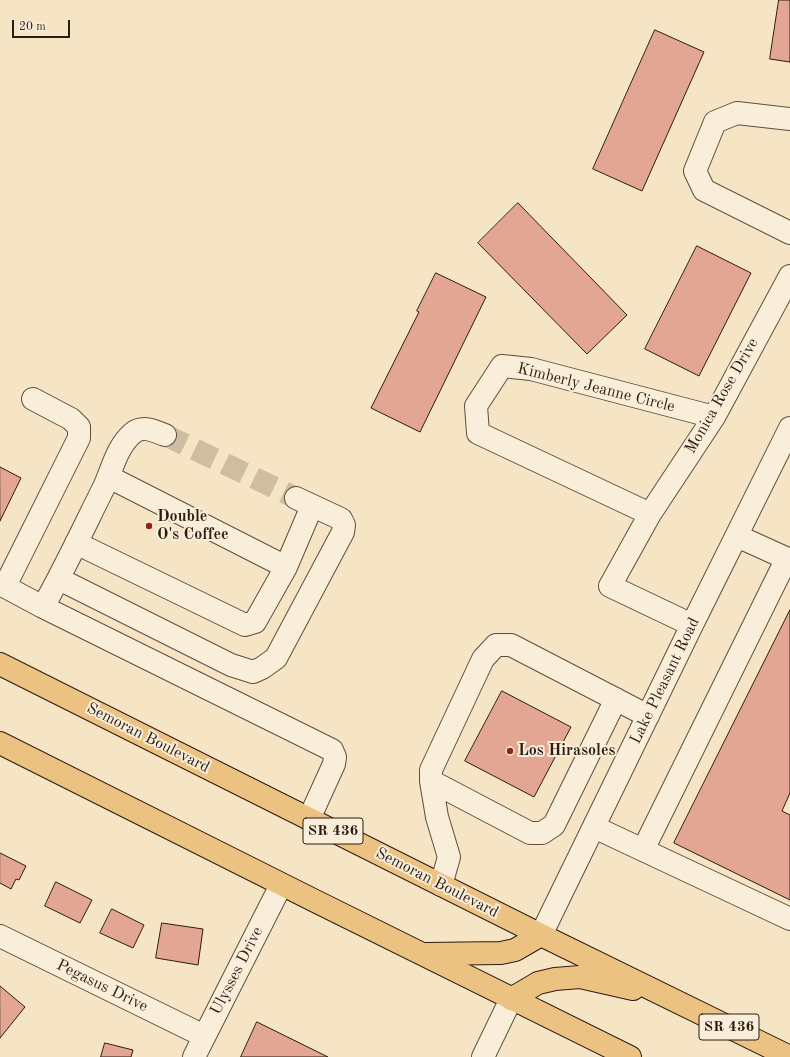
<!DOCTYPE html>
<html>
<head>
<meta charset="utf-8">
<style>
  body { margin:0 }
  #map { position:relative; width:790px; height:1057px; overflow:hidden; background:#f6e5c4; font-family:"Old Standard TT",serif }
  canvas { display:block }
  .scale { position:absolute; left:12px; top:20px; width:58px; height:18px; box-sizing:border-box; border:2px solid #2d1b12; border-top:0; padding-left:5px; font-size:12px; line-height:14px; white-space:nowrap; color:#2d1b12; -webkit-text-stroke:3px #f9eed9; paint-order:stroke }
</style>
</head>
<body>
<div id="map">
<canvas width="790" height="1057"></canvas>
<div class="scale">20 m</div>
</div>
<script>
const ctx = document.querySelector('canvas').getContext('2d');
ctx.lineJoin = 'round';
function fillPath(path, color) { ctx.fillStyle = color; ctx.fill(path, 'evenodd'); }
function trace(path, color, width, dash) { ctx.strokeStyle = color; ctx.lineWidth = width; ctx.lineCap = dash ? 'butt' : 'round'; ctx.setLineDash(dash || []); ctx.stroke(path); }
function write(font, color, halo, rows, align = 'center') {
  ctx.font = font + ' "Old Standard TT",serif'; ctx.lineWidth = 4; ctx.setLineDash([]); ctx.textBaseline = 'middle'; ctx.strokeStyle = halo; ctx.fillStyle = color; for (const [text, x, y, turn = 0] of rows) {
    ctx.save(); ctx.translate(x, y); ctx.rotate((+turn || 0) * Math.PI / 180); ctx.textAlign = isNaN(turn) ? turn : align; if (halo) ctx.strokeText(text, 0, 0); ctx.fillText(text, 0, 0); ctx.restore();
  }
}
const building = new Path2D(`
  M 779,0 L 790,0 L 790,62 L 770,59 Z
  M 655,30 L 704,52 L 642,191 L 593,169 Z
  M 518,203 L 627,315 L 587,354 L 478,243 Z
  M 697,246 L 751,273 L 699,376 L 645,349 Z
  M 436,273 L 486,297 L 420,432 L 371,408 L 419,312 L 417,311 Z
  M 0,467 L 21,478 L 0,521 Z
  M 790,610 L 790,793 L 782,811 L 790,815 L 790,900 L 674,843 Z
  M 502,691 L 571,727 L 534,797 L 465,761 Z
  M 0,853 L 26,866 L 19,880 L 16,879 L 11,889 L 0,883 Z
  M 56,882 L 92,900 L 80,923 L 45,906 Z
  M 112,909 L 144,925 L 133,948 L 100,933 Z
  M 162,923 L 203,929 L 198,965 L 156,958 Z
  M 0,986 L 25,1007 L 0,1038 Z
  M 257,1022 L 328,1057 L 241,1057 Z
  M 105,1043 L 133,1050 L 131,1057 L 101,1057 Z`);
fillPath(building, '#e2a692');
trace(building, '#2d1b12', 1);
trace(new Path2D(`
  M 165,435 L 296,498`), '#cebda0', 22, [22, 11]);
const minor = new Path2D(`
  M 790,119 L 737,113 L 715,122 L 695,171 L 704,190 L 790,233
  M 650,514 L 478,433 L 476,406 L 502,366 L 531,369 L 714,417
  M 737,536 L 790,560
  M 76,543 L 245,625 L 255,622 L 286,567 L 109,477
  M 286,567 L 312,506
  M 59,579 L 231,665 L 253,672 L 262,668 L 276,658 L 343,532 L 344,525 L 341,519 L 296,498
  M 0,584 L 43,607 L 332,750 L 335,757 L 334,764 L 309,819
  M 5,586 L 79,438 L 79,427 L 71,419 L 33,399
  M 43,607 C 65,568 84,527 104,487 C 112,470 117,446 133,433 C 143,425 154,431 165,435
  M 692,625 L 610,586 L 650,514 L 714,417 L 790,276
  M 616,699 L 554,825 L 542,833 L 530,833 L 431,781 L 431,770 L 483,659 L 496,645 L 511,645 L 648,716
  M 431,781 L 437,817 L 449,857 L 441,885
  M 594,827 L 790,919
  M 643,850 L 787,558
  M 541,935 L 692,625 L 790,428
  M 0,936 L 204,1036
  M 194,1057 L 281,885
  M 483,1057 L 511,999`);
const major = new Path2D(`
  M 0,664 L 541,935 L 790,1057
  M 0,743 C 210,848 419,954 630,1057
  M 426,954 L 501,953 L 515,950 L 541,935
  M 511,999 L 538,983 L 555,979 L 580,977 L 633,989`);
trace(minor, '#5f4e3e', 24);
trace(major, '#2d1b12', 24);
trace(minor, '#f9eed9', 22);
trace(major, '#ebc282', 22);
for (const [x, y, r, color] of [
  [149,526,4,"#8f2418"],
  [510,751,4,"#8f2418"]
]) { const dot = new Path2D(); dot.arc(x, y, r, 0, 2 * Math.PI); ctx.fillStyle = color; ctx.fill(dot); trace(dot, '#f9eed9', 1.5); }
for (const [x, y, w] of [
  [333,831,60],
  [729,1027,60]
]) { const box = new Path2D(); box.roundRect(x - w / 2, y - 13, w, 26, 3); ctx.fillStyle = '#f9eed9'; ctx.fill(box); trace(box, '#2d1b12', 1); }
write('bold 15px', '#2d1b12', null, [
  ["SR 436",333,831],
  ["SR 436",729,1027]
]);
write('16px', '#2d1b12', '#f9eed9', [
  ["Kimberly Jeanne Circle",596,388,14],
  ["Monica Rose Drive",722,396,-60],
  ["Lake Pleasant Road",665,681,-64],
  ["Semoran Boulevard",148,738,27],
  ["Semoran Boulevard",437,883,27],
  ["Ulysses Drive",237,971,-63],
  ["Pegasus Drive",102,986,26]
]);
write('bold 16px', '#2d1b12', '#f9eed9', [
  ["Double",157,517],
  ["O's Coffee",157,535],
  ["Los Hirasoles",518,751]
], 'left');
</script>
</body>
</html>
